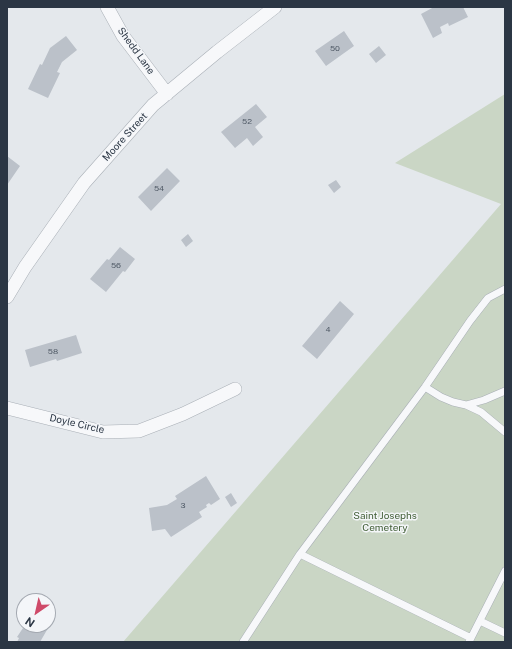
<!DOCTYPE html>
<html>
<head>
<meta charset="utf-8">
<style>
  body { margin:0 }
  #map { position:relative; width:512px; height:649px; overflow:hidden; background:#e4e8ec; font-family:"Public Sans",sans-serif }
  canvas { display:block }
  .frame { position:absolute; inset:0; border:8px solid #2b3644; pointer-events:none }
  .north { position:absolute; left:16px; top:593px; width:40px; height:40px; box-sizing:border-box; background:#f4f6f9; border:1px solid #a4a9b1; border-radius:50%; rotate:214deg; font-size:11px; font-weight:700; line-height:16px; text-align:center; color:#2b3644 }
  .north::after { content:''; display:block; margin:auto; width:14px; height:18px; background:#cf4a69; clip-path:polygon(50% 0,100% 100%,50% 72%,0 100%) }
</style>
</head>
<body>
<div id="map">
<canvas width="512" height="649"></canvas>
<div class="frame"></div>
<div class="north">N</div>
</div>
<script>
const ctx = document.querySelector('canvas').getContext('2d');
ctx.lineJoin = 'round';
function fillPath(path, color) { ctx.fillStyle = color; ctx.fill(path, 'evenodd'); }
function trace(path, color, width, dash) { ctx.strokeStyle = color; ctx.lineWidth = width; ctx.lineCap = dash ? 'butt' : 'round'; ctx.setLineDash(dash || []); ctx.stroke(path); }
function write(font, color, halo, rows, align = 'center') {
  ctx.font = font + ' "Public Sans",sans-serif'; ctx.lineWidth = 3; ctx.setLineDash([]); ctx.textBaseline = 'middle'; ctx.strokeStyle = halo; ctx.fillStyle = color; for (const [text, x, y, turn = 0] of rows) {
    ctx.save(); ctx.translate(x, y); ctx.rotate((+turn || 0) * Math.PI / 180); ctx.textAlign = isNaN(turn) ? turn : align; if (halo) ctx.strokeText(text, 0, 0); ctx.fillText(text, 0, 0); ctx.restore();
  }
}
fillPath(new Path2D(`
  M 505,94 L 505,642 L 123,642 L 501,204 L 395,163 Z`), '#cad6c5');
fillPath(new Path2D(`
  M 434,7 L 463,7 L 468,17 L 449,26 L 448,23 L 440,27 L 442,33 L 433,38 L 421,14 Z
  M 344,31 L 354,46 L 326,66 L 315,51 Z
  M 66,36 L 77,50 L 62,62 L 57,72 L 60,73 L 48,98 L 28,89 L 40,64 L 42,65 L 50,48 Z
  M 379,46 L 386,55 L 376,63 L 369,54 Z
  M 256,104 L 267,117 L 255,127 L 263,137 L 253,146 L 247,138 L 235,148 L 221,132 Z
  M 7,156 L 20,166 L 7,185 Z
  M 167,168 L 180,181 L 151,211 L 138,197 Z
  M 336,180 L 341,187 L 334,193 L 328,185 Z
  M 188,234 L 193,241 L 186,247 L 181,240 Z
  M 120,247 L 135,259 L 125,272 L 123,271 L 106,292 L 90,279 L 107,259 L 109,260 Z
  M 340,301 L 354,314 L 317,359 L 302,346 Z
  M 76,335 L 82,353 L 57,361 L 56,359 L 30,367 L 25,350 Z
  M 206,476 L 220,499 L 211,505 L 209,503 L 206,505 L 207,507 L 199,512 L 202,517 L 171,537 L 165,529 L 152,531 L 149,508 L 167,505 L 177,499 L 175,496 Z
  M 231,493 L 237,503 L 231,507 L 225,497 Z
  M 48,622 L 51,623 L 40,642 L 17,642 L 19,638 L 17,637 L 25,625 L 48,625 Z`), '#bbc1c9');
const service = new Path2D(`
  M 425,387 L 441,397 L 453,402 L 466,405 L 484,400 L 505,391
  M 466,405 L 481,412 L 505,432
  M 480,621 L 505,633
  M 471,638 L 505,571
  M 243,642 L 300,554
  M 469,642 L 471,638 L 300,554 L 425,387 L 470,321 L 488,298 L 505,289`);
const minor = new Path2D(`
  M 107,7 L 123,36 L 167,94
  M 7,297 L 25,267 L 84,183 L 153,105 L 217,52 L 275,7
  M 7,408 L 103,432 L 139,431 L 183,414 L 235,389`);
trace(service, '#a9afb6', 8);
trace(minor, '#a9afb6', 14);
trace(service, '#f7f8fa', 7);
trace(minor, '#f7f8fa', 13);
write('8px', '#4f5965', null, [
  ["50",335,49],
  ["52",247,122],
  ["54",159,189],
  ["56",116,266],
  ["4",328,330],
  ["58",53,352],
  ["3",183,506]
]);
write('10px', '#2b3644', '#f4f6f9', [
  ["Shedd Lane",136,51,54],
  ["Moore Street",125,137,-48],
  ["Doyle Circle",77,424,13]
]);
write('10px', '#436038', '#f4f6f9', [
  ["Saint Josephs",385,516],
  ["Cemetery",385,528]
]);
</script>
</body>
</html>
